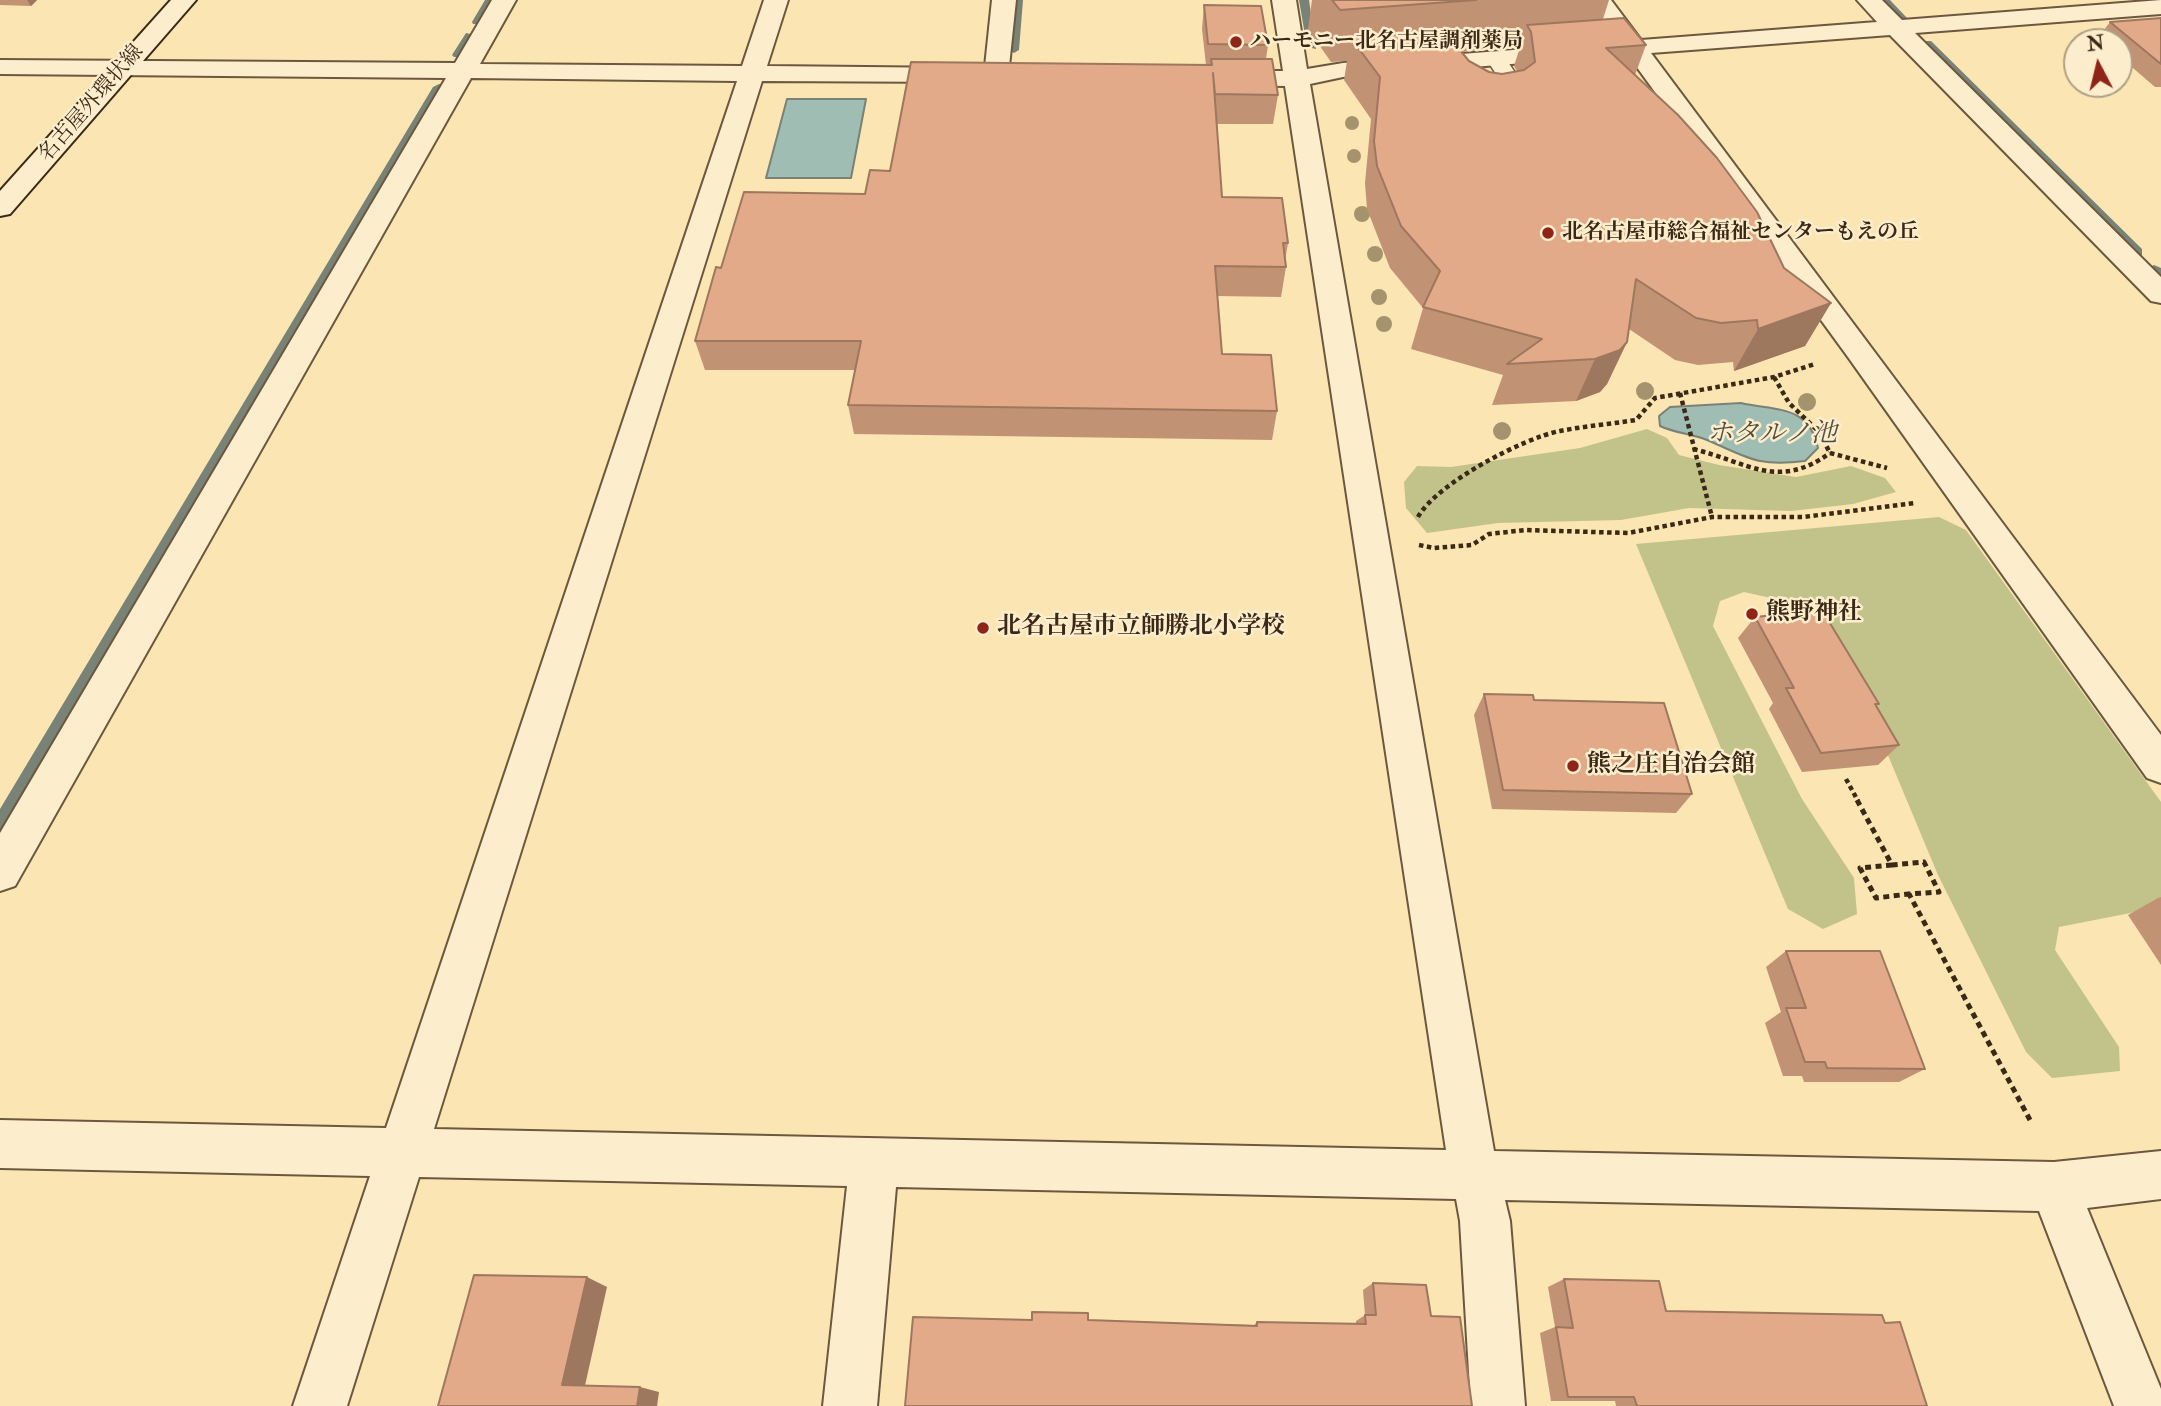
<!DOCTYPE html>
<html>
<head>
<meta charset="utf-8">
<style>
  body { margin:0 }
  #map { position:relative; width:2161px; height:1406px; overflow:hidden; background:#fbe5b2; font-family:"IM FELL Double Pica",serif }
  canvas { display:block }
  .north { position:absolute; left:2063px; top:28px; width:70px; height:70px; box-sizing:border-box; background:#fceecd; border:2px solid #af9f85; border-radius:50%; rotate:353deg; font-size:19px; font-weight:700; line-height:28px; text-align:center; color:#3b2918 }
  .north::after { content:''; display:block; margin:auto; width:24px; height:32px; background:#8f2418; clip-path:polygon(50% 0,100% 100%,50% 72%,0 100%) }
</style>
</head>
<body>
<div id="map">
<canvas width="2161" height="1406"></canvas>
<div class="north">N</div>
</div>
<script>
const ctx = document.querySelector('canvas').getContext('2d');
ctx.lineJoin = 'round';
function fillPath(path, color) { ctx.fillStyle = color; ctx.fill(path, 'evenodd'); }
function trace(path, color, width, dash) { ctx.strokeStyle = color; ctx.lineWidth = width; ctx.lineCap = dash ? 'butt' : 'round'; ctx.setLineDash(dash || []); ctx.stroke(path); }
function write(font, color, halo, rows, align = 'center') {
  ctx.font = font + ' "IM FELL Double Pica","Noto Serif JP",serif'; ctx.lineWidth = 5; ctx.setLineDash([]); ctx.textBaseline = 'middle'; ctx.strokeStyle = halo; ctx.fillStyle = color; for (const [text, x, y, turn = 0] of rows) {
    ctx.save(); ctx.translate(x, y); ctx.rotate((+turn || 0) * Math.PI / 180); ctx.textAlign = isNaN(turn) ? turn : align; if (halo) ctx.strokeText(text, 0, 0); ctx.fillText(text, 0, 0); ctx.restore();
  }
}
fillPath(new Path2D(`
  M 1647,429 L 1667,438 L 1679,455 L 1719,465 L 1796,477 L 1851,466 L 1885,478 L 1896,492 L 1853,504 L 1791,511 L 1689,508 L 1621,520 L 1498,523 L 1427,533 L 1406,508 L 1404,482 L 1417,466 L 1451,467 L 1580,448 Z
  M 1939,517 L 1966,530 L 2161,802 L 2161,907 L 2059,927 L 2055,950 L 2119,1047 L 2120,1071 L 2052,1078 L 2026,1052 L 1938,875 L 1872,717 L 1825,634 L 1780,600 L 1744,592 L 1720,601 L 1713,626 L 1802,799 L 1854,878 L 1857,914 L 1823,929 L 1788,909 L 1636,544 Z`), '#c2c38a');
const water = new Path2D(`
  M 787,99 L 866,99 L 851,178 L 766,178 Z
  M 1741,403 C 1775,411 1809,404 1818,448 L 1805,461 C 1757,467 1749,458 1707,440 C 1692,434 1675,433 1660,426 L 1659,416 L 1670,407 Z`);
fillPath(water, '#a0bdb4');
trace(water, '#788276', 2);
fillPath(new Path2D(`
  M 485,0 L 495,0 L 481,24 L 473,24 L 472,22 Z
  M 1013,0 L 1023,0 L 1019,50 L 1014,53 L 1009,50 Z
  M 1299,0 L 1309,0 L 1316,49 L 1307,47 Z
  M 1879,0 L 1890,0 L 1907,18 L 1898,20 Z
  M 466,33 L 475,35 L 462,57 L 454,57 L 452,55 Z
  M 1923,41 L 1931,41 L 2142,249 L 2142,255 L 2132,255 L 1923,45 Z
  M 439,84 L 445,87 L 7,832 L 0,834 L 0,809 L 433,87 Z
  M 2154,265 L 2161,268 L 2161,280 L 2147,269 Z`), '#788276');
const service = new Path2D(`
  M 1497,54 L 1504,56 L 1516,74 L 1520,102 L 1498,114 L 1488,108 L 1499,99 L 1496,74 L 1487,60 Z`);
const minor = new Path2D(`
  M 492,0 L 516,0 L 480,64 L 742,66 L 764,0 L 788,0 L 767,66 L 962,68 L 971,70 L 974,75 L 971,80 L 962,82 L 762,81 L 434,1129 L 1446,1150 L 1285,86 L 1221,85 L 1212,83 L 1209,78 L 1212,73 L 1221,71 L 1283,71 L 1272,0 L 1296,0 L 1307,69 L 1343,63 L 1618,42 L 1587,0 L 1611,0 L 1641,40 L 1877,22 L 1857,0 L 1882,0 L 1902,20 L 2161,0 L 2161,14 L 1915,33 L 2161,277 L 2161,303 L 2151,301 L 1890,35 L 1651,53 L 2161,735 L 2161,783 L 2147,778 L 1848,357 L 1628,55 L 1343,77 L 1310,84 L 1494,1151 L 2054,1162 L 2161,1151 L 2161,1199 L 2087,1208 L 2161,1389 L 2161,1406 L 2114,1406 L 2039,1211 L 1505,1200 L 1510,1221 L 1525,1406 L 1471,1406 L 1460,1221 L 1456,1199 L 896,1187 L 877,1406 L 823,1406 L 847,1186 L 419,1177 L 347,1406 L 293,1406 L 370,1176 L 0,1168 L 0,1120 L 386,1128 L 737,81 L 471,78 L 15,886 L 0,891 L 0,833 L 446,78 L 0,74 L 0,60 L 455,63 Z
  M 992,0 L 1016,0 L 1008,76 L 1005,81 L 987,81 L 984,76 Z`);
const secondary = new Path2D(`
  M 171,0 L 196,0 L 10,214 L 0,216 L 0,191 Z`);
trace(service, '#6b583e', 3);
trace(minor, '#6b583e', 4);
trace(secondary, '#3b2918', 4);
trace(new Path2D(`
  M 1774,377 L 1789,403 L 1819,432 L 1830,453
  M 1680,393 L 1712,517
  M 1693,449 C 1748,462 1777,491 1830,453
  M 1830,453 L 1887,468
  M 1418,517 C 1436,484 1523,438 1560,431 C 1585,426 1611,424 1636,420 L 1655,398 L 1774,377 L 1815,364
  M 1419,545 L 1434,548 L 1472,545 L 1489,534 L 1525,530 L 1628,533 L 1712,517 L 1803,517 L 1915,503
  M 1846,779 L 1858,801`), '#3b2918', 4.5, [4.5, 3.5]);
trace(new Path2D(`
  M 1857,800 L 1892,865 L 1924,862 L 1939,892 L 1909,894 L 2030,1120
  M 1892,865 L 1860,868 L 1876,898 L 1909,894`), '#3b2918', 5, [6, 4.5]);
fillPath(service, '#fceecd');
fillPath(minor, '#fceecd');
fillPath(secondary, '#fceecd');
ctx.fillStyle = '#a4936d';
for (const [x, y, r] of [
  [1352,123,7],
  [1354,156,7],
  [1362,214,8],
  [1375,254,8],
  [1379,297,8],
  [1384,324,8],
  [1645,391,9],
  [1807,402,9],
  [1502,431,9]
]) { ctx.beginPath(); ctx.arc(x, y, r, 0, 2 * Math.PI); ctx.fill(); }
fillPath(new Path2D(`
  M 0,0 L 37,0 L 31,6 L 0,5 Z
  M 1312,0 L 1609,0 L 1603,19 L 1646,45 L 1635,75 L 1784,268 L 1831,303 L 1805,346 L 1734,371 L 1733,362 L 1698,365 L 1675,360 L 1629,329 L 1627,342 L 1607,384 L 1600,392 L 1576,401 L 1492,405 L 1503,375 L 1411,349 L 1423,308 L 1390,268 L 1367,209 L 1365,183 L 1371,119 L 1344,80 L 1347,61 L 1331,62 L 1308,29 ZM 1520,47 L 1514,66 L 1517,71 L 1502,74 L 1489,72 L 1469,61 L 1461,52 Z
  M 1204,5 L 1268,45 L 1266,59 L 1278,95 L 1273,124 L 1217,124 L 1222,197 L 1288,243 L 1285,261 L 1286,267 L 1281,297 L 1217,296 L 1222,354 L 1277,411 L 1272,440 L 854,434 L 848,405 L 855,370 L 705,370 L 695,341 L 721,268 L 865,194 L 890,171 L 1206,65 L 1202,29 Z
  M 2161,18 L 2161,87 L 2155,87 L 2119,56 L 2119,42 L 2103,42 L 2098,38 L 2110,22 Z
  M 1755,617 L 1879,704 L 1876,706 L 1899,745 L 1878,765 L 1802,772 L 1769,709 L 1773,703 L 1738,638 Z
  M 1484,694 L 1534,700 L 1692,794 L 1676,813 L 1492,809 L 1474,715 Z
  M 2161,897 L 2161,965 L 2128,915 L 2158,898 Z
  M 1786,951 L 1925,1069 L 1899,1082 L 1804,1082 L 1802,1076 L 1783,1076 L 1765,1023 L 1781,1012 L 1766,967 Z
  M 1564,1279 L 1666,1311 L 1885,1323 L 1927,1406 L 1616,1406 L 1615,1401 L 1551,1401 L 1540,1333 L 1555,1327 L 1548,1287 Z
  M 1373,1283 L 1472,1406 L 1032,1320 L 1088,1320 L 1254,1325 L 1257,1322 L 1356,1324 L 1356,1321 L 1365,1315 L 1363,1290 Z`), '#c29275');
fillPath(new Path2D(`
  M 27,0 L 37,0 L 31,6 Z
  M 1831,303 L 1805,346 L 1734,371 L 1758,329 Z
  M 1627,342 L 1607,384 L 1600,392 L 1576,401 L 1595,359 Z
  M 587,1277 L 607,1287 L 584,1390 L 562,1385 Z
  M 640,1387 L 659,1392 L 657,1406 L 637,1406 Z`), '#9e775f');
const building = new Path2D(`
  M 1332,0 L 1476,0 L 1340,10 Z
  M 1204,5 L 1261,6 L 1268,45 L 1208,44 Z
  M 1624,18 L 1646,45 L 1606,48 L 1678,115 L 1717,158 L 1757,212 L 1784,268 L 1831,303 L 1758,329 L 1757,320 L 1721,323 L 1696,318 L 1636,279 L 1627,342 L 1620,350 L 1595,359 L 1507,364 L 1542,339 L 1423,307 L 1440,271 L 1401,226 L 1377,166 L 1374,141 L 1380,77 L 1351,38 L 1444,31 L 1469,61 L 1489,72 L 1502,74 L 1524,70 L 1535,62 L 1531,32 L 1527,25 Z
  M 2161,18 L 2161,64 L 2110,22 Z
  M 1211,59 L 1272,59 L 1278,95 L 1215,94 L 1213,73 L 1222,197 L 1282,198 L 1288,243 L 1283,243 L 1286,267 L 1215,266 L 1222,354 L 1271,355 L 1277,411 L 848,405 L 861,341 L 695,341 L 716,267 L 721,268 L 744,192 L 865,194 L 870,170 L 890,171 L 911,62 L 1212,65 Z
  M 1822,610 L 1879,704 L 1875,704 L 1899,745 L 1821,753 L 1786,688 L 1794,688 L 1755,617 Z
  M 1484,694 L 1533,695 L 1534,700 L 1664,703 L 1692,794 L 1503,790 Z
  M 1786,951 L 1880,951 L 1925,1069 L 1827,1068 L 1825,1062 L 1805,1062 L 1786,1008 L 1806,1008 Z
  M 474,1275 L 587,1277 L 562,1385 L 640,1387 L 637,1406 L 438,1406 Z
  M 1564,1279 L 1659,1281 L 1666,1311 L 1882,1315 L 1885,1323 L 1900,1322 L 1927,1406 L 1637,1406 L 1634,1397 L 1568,1397 L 1556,1327 L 1573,1328 Z
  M 1373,1283 L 1426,1285 L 1431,1316 L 1460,1317 L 1472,1406 L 905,1406 L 913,1317 L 1032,1320 L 1032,1312 L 1088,1313 L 1088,1320 L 1257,1326 L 1257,1322 L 1366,1324 L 1365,1315 L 1376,1315 Z`);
fillPath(building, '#e2aa88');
trace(building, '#9e775f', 2);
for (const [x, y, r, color] of [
  [1236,42,7,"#8f2418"],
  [1548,233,7,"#8f2418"],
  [1752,614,7,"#8f2418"],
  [983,628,7,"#8f2418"],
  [1573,766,7,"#8f2418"]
]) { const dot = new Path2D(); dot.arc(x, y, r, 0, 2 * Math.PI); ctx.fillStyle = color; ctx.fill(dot); trace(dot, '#fceecd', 2.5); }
write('bold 21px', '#3b2918', '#fceecd', [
  ["ハーモニー北名古屋調剤薬局",1250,42],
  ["北名古屋市総合福祉センターもえの丘",1562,233]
], 'left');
write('21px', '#3b2918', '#fceecd', [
  ["名古屋外環状線",92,104,-49]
]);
write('bold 24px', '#3b2918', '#fceecd', [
  ["熊野神社",1766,614],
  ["北名古屋市立師勝北小学校",997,628],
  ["熊之庄自治会館",1587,766]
], 'left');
write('italic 26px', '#544e3f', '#fceecd', [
  ["ホタルノ池",1772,435]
]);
</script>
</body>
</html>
